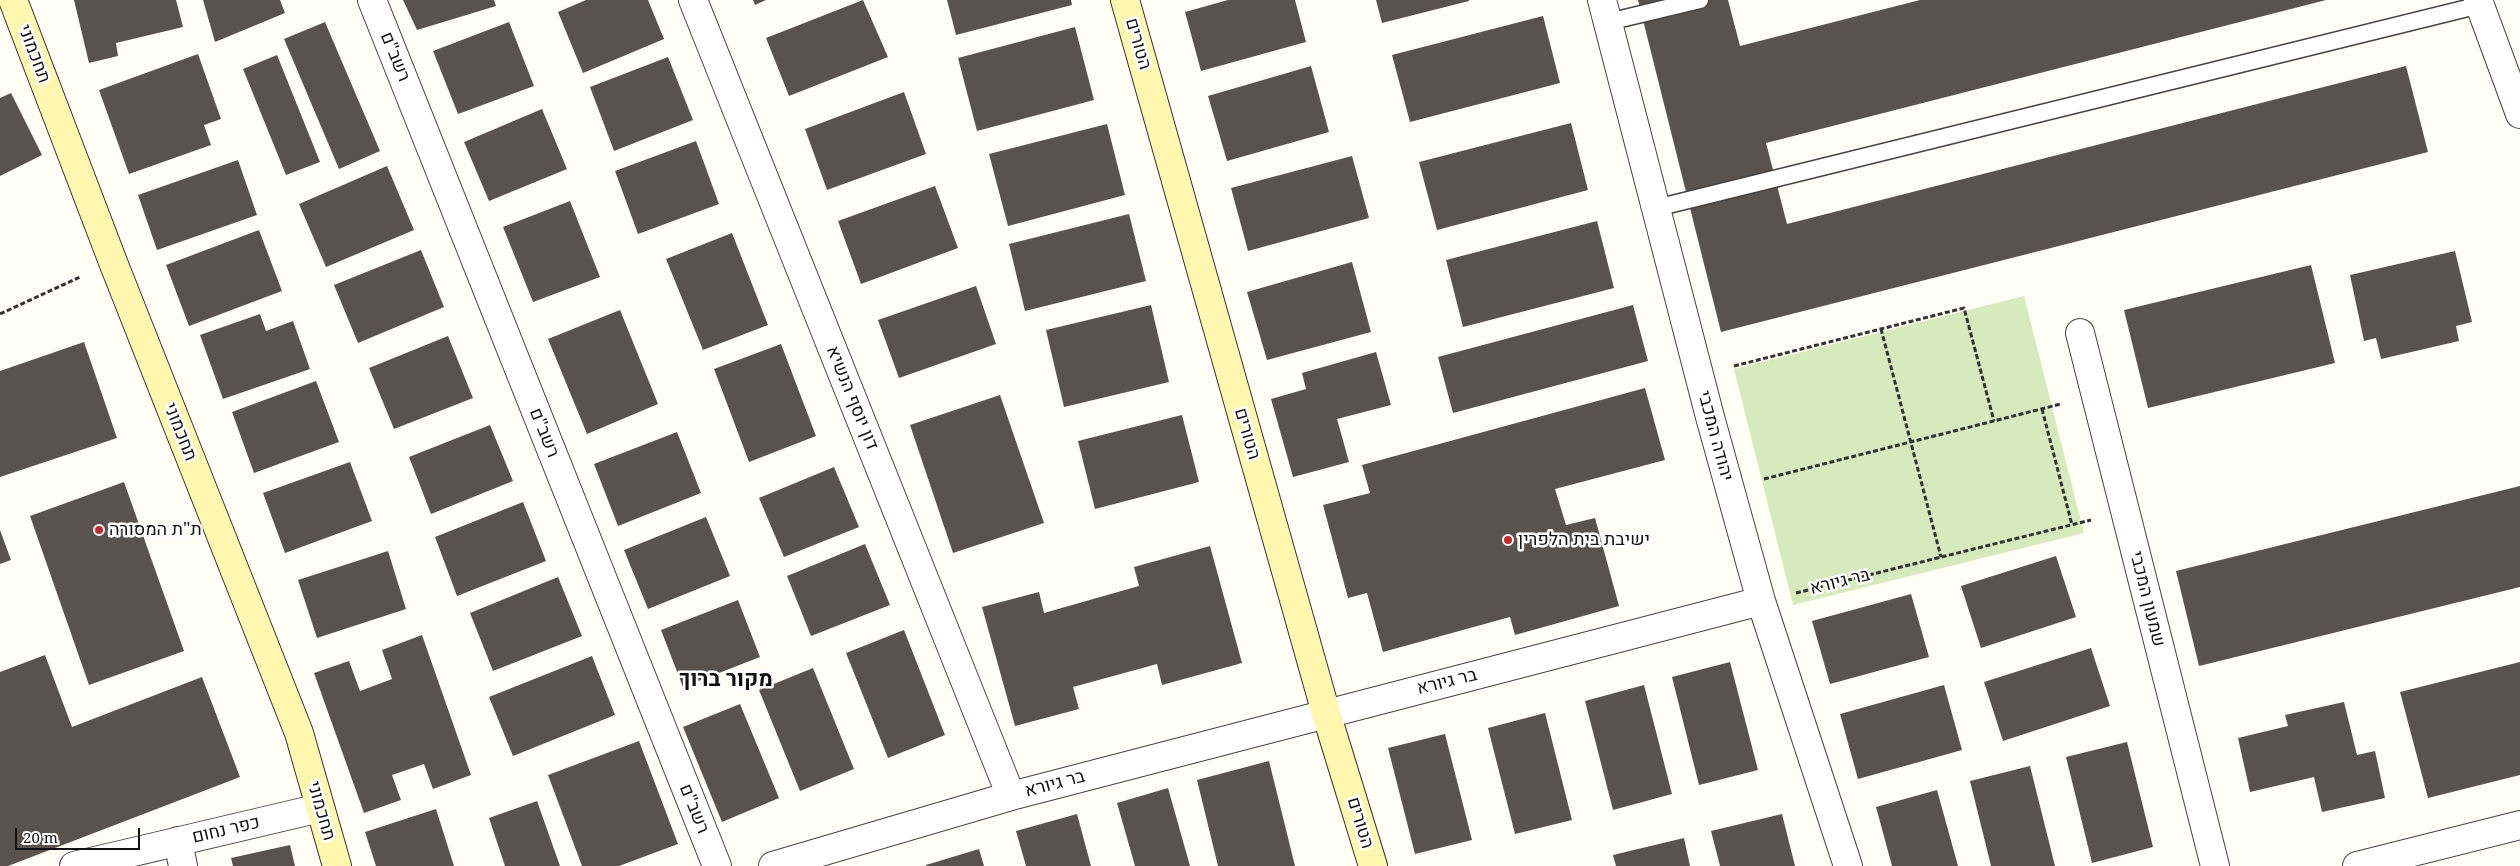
<!DOCTYPE html>
<html>
<head>
<meta charset="utf-8">
<style>
  body { margin:0 }
  #map { position:relative; width:2520px; height:866px; overflow:hidden; background:#fffdf5; font-family:"Noto Serif",serif }
  canvas { display:block }
  .scale { position:absolute; left:15px; top:828px; width:125px; height:22px; box-sizing:border-box; border:2px solid #111; border-top:0; padding-left:6px; font-size:15px; line-height:18px; white-space:nowrap; color:#111; -webkit-text-stroke:4px #fff; paint-order:stroke }
</style>
</head>
<body>
<div id="map">
<canvas width="2520" height="866"></canvas>
<div class="scale">20 m</div>
</div>
<script>
const ctx = document.querySelector('canvas').getContext('2d');
ctx.lineJoin = 'round';
function fillPath(path, color) { ctx.fillStyle = color; ctx.fill(path, 'evenodd'); }
function trace(path, color, width, dash) { ctx.strokeStyle = color; ctx.lineWidth = width; ctx.lineCap = dash ? 'butt' : 'round'; ctx.setLineDash(dash || []); ctx.stroke(path); }
function write(font, color, halo, rows, align = 'center') {
  ctx.font = font + ' "Noto Serif",Heebo,serif'; ctx.lineWidth = 5; ctx.setLineDash([]); ctx.textBaseline = 'middle'; ctx.strokeStyle = halo; ctx.fillStyle = color; for (const [text, x, y, turn = 0] of rows) {
    ctx.save(); ctx.translate(x, y); ctx.rotate((+turn || 0) * Math.PI / 180); ctx.textAlign = isNaN(turn) ? turn : align; if (halo) ctx.strokeText(text, 0, 0); ctx.fillText(text, 0, 0); ctx.restore();
  }
}
fillPath(new Path2D(`
  M 2024,296 L 2084,533 L 1793,605 L 1734,369 Z`), '#d5ebbd');
fillPath(new Path2D(`
  M 74,0 L 176,0 L 183,27 L 116,43 L 118,56 L 89,63 Z
  M 203,0 L 280,0 L 285,13 L 215,42 Z
  M 403,0 L 494,0 L 496,6 L 417,30 Z
  M 586,0 L 648,0 L 664,39 L 583,73 L 558,12 Z
  M 753,0 L 766,0 L 755,5 Z
  M 863,0 L 888,57 L 789,96 L 766,38 Z
  M 947,0 L 1071,0 L 1072,5 L 956,35 Z
  M 1228,0 L 1295,0 L 1306,42 L 1201,71 L 1185,12 Z
  M 1376,0 L 1469,0 L 1469,1 L 1382,23 Z
  M 1638,0 L 1728,0 L 1740,46 L 1920,0 L 2326,0 L 1766,143 L 1787,224 L 2406,66 L 2428,152 L 1721,332 Z
  M 1543,16 L 1560,83 L 1410,122 L 1392,55 Z
  M 325,22 L 380,151 L 339,169 L 284,39 Z
  M 509,22 L 534,86 L 458,114 L 433,51 Z
  M 1075,27 L 1094,100 L 977,131 L 958,58 Z
  M 198,54 L 221,119 L 204,125 L 211,145 L 129,174 L 99,90 Z
  M 277,55 L 320,162 L 286,175 L 243,69 Z
  M 668,57 L 693,120 L 614,151 L 590,87 Z
  M 1311,66 L 1329,132 L 1227,161 L 1208,96 Z
  M 904,92 L 926,154 L 827,190 L 805,129 Z
  M 11,93 L 42,155 L 0,176 L 0,98 Z
  M 542,109 L 567,169 L 489,201 L 464,142 Z
  M 1571,123 L 1588,190 L 1437,230 L 1419,162 Z
  M 1107,124 L 1125,195 L 1008,226 L 989,154 Z
  M 696,141 L 719,204 L 638,234 L 615,171 Z
  M 1352,156 L 1369,218 L 1248,251 L 1231,188 Z
  M 238,160 L 257,215 L 157,250 L 138,195 Z
  M 387,166 L 414,230 L 326,267 L 299,204 Z
  M 935,186 L 958,248 L 861,284 L 838,221 Z
  M 570,201 L 600,277 L 533,302 L 503,227 Z
  M 1129,214 L 1146,281 L 1025,311 L 1009,244 Z
  M 1597,221 L 1614,288 L 1463,327 L 1446,260 Z
  M 259,230 L 282,291 L 189,326 L 166,265 Z
  M 732,233 L 768,325 L 703,350 L 666,259 Z
  M 421,250 L 444,307 L 358,343 L 334,285 Z
  M 2455,251 L 2472,322 L 2456,326 L 2459,341 L 2381,359 L 2376,338 L 2364,341 L 2350,275 Z
  M 1352,262 L 1371,332 L 1267,360 L 1247,292 Z
  M 2311,265 L 2335,363 L 2148,408 L 2124,310 Z
  M 976,286 L 996,344 L 899,378 L 878,320 Z
  M 1151,305 L 1169,382 L 1064,407 L 1046,330 Z
  M 1633,305 L 1648,361 L 1453,413 L 1438,357 Z
  M 620,310 L 658,404 L 587,434 L 548,339 Z
  M 260,314 L 266,331 L 293,321 L 310,369 L 223,399 L 200,335 Z
  M 448,336 L 473,398 L 394,429 L 369,368 Z
  M 84,342 L 117,438 L 0,477 L 0,371 Z
  M 781,344 L 816,436 L 749,462 L 714,369 Z
  M 1376,352 L 1391,405 L 1337,419 L 1349,462 L 1293,477 L 1271,399 L 1306,389 L 1302,373 Z
  M 316,381 L 339,442 L 254,473 L 232,412 Z
  M 1645,388 L 1665,460 L 1555,489 L 1566,525 L 1595,518 L 1619,606 L 1515,635 L 1510,617 L 1383,652 L 1367,593 L 1348,598 L 1323,505 L 1370,493 L 1362,465 Z
  M 1000,395 L 1044,523 L 953,553 L 910,425 Z
  M 1182,415 L 1199,482 L 1095,509 L 1078,441 Z
  M 490,425 L 513,481 L 431,514 L 409,457 Z
  M 677,432 L 701,493 L 618,526 L 594,464 Z
  M 350,462 L 372,521 L 285,553 L 263,493 Z
  M 834,467 L 859,527 L 784,557 L 759,498 Z
  M 124,482 L 184,651 L 89,685 L 30,516 Z
  M 2520,486 L 2520,587 L 2199,666 L 2176,571 Z
  M 523,502 L 546,561 L 457,596 L 435,537 Z
  M 706,517 L 730,576 L 648,609 L 624,550 Z
  M 0,530 L 11,560 L 0,564 Z
  M 865,544 L 890,605 L 811,636 L 787,576 Z
  M 1210,546 L 1242,663 L 1162,685 L 1157,664 L 1073,687 L 1079,709 L 1015,726 L 982,607 L 1039,592 L 1044,613 L 1139,586 L 1134,567 Z
  M 388,551 L 406,609 L 317,638 L 298,580 Z
  M 2056,556 L 2076,617 L 1981,648 L 1961,586 Z
  M 558,577 L 582,636 L 493,671 L 470,613 Z
  M 1911,594 L 1929,657 L 1830,684 L 1812,621 Z
  M 738,600 L 760,657 L 683,687 L 661,630 Z
  M 904,630 L 945,735 L 888,758 L 846,653 Z
  M 422,635 L 471,775 L 433,789 L 424,764 L 392,775 L 401,800 L 364,813 L 314,673 L 349,661 L 360,691 L 392,679 L 382,650 Z
  M 2091,648 L 2110,706 L 2003,741 L 1984,682 Z
  M 45,655 L 72,727 L 202,677 L 240,777 L 8,866 L 0,866 L 0,672 Z
  M 592,656 L 615,715 L 513,756 L 489,697 Z
  M 1730,662 L 1758,770 L 1699,785 L 1672,677 Z
  M 2520,662 L 2520,775 L 2428,798 L 2400,692 Z
  M 813,668 L 854,769 L 800,791 L 759,690 Z
  M 1644,685 L 1672,794 L 1613,810 L 1585,701 Z
  M 1944,685 L 1962,750 L 1858,779 L 1840,714 Z
  M 2344,702 L 2357,755 L 2375,751 L 2385,798 L 2322,812 L 2314,777 L 2250,792 L 2238,738 L 2288,726 L 2285,715 Z
  M 740,704 L 779,798 L 722,822 L 683,727 Z
  M 1545,713 L 1572,820 L 1515,834 L 1488,728 Z
  M 1445,734 L 1472,840 L 1415,854 L 1388,748 Z
  M 639,741 L 678,844 L 619,866 L 582,866 L 548,775 Z
  M 2127,742 L 2153,847 L 2092,863 L 2066,757 Z
  M 1269,761 L 1295,866 L 1218,866 L 1197,780 Z
  M 2030,766 L 2055,866 L 1991,866 L 1970,781 Z
  M 1168,788 L 1190,866 L 1135,866 L 1117,803 Z
  M 1937,790 L 1958,866 L 1892,866 L 1876,807 Z
  M 537,801 L 560,866 L 505,866 L 489,818 Z
  M 436,809 L 454,866 L 376,866 L 365,832 Z
  M 1077,814 L 1091,866 L 1026,866 L 1016,831 Z
  M 1782,814 L 1795,866 L 1720,866 L 1711,831 Z
  M 1684,838 L 1690,866 L 1616,866 L 1613,855 Z
  M 290,845 L 295,866 L 233,866 L 231,858 Z
  M 979,849 L 984,866 L 926,866 L 926,865 Z`), '#5a524d');
const lane = new Path2D(`
  M 1608,22 L 1700,0
  M 1656,208 L 2480,5`);
const street = new Path2D(`
  M 372,0 L 717,866
  M 693,0 L 1011,796
  M 1602,0 L 1710,417 L 1761,601 L 1848,866
  M 2478,0 L 2520,114
  M 2080,333 L 2215,866
  M 178,841 L 183,866
  M 74,866 L 320,808
  M 773,866 L 1011,796 L 1761,601
  M 2357,866 L 2520,825`);
const secondary = new Path2D(`
  M 13,0 L 113,262 L 299,733 L 337,866
  M 1125,0 L 1326,713 L 1373,866`);
trace(lane, '#444', 19);
trace(street, '#444', 30);
trace(secondary, '#333', 30);
trace(new Path2D(`
  M 0,314 L 80,277
  M 1881,329 L 1941,557
  M 1734,366 L 1964,308 L 1994,421
  M 2042,409 L 2072,525
  M 1764,479 L 2061,404
  M 1796,593 L 2091,520`), '#333', 3, [5, 2.5]);
trace(lane, '#fff', 16);
trace(street, '#fff', 28);
trace(secondary, '#fff6b0', 28);
for (const [x, y, r, color] of [
  [99,530,5,"#c4262e"],
  [1508,540,5,"#c4262e"]
]) { const dot = new Path2D(); dot.arc(x, y, r, 0, 2 * Math.PI); ctx.fillStyle = color; ctx.fill(dot); trace(dot, '#fff', 2); }
write('18px', '#111', '#fff', [
  ["הטורים",1138,44,74],
  ["תחכמוני",34,54,69],
  ["רשב\"ם",395,57,68],
  ["דון יוסף הנשיא",852,398,68],
  ["תחכמוני",180,432,68],
  ["רשב\"ם",544,433,68],
  ["הטורים",1247,434,74],
  ["יהודה המכבי",1715,436,75],
  ["בר גיורא",1840,582,-14],
  ["שמעון המכבי",2147,599,76],
  ["בר גיורא",1447,682,-14],
  ["בר גיורא",1055,784,-15],
  ["רשב\"ם",694,809,68],
  ["תחכמוני",321,811,74],
  ["הטורים",1360,823,73],
  ["כפר נחום",226,830,-13]
]);
write('18px', '#111', '#fff', [
  ["ת\"ת המסורה",109,530],
  ["ישיבת בית הלפרין",1518,540]
], 'left');
write('bold 22px', '#111', '#fff', [
  ["מקור ברוך",726,680]
]);
</script>
</body>
</html>
